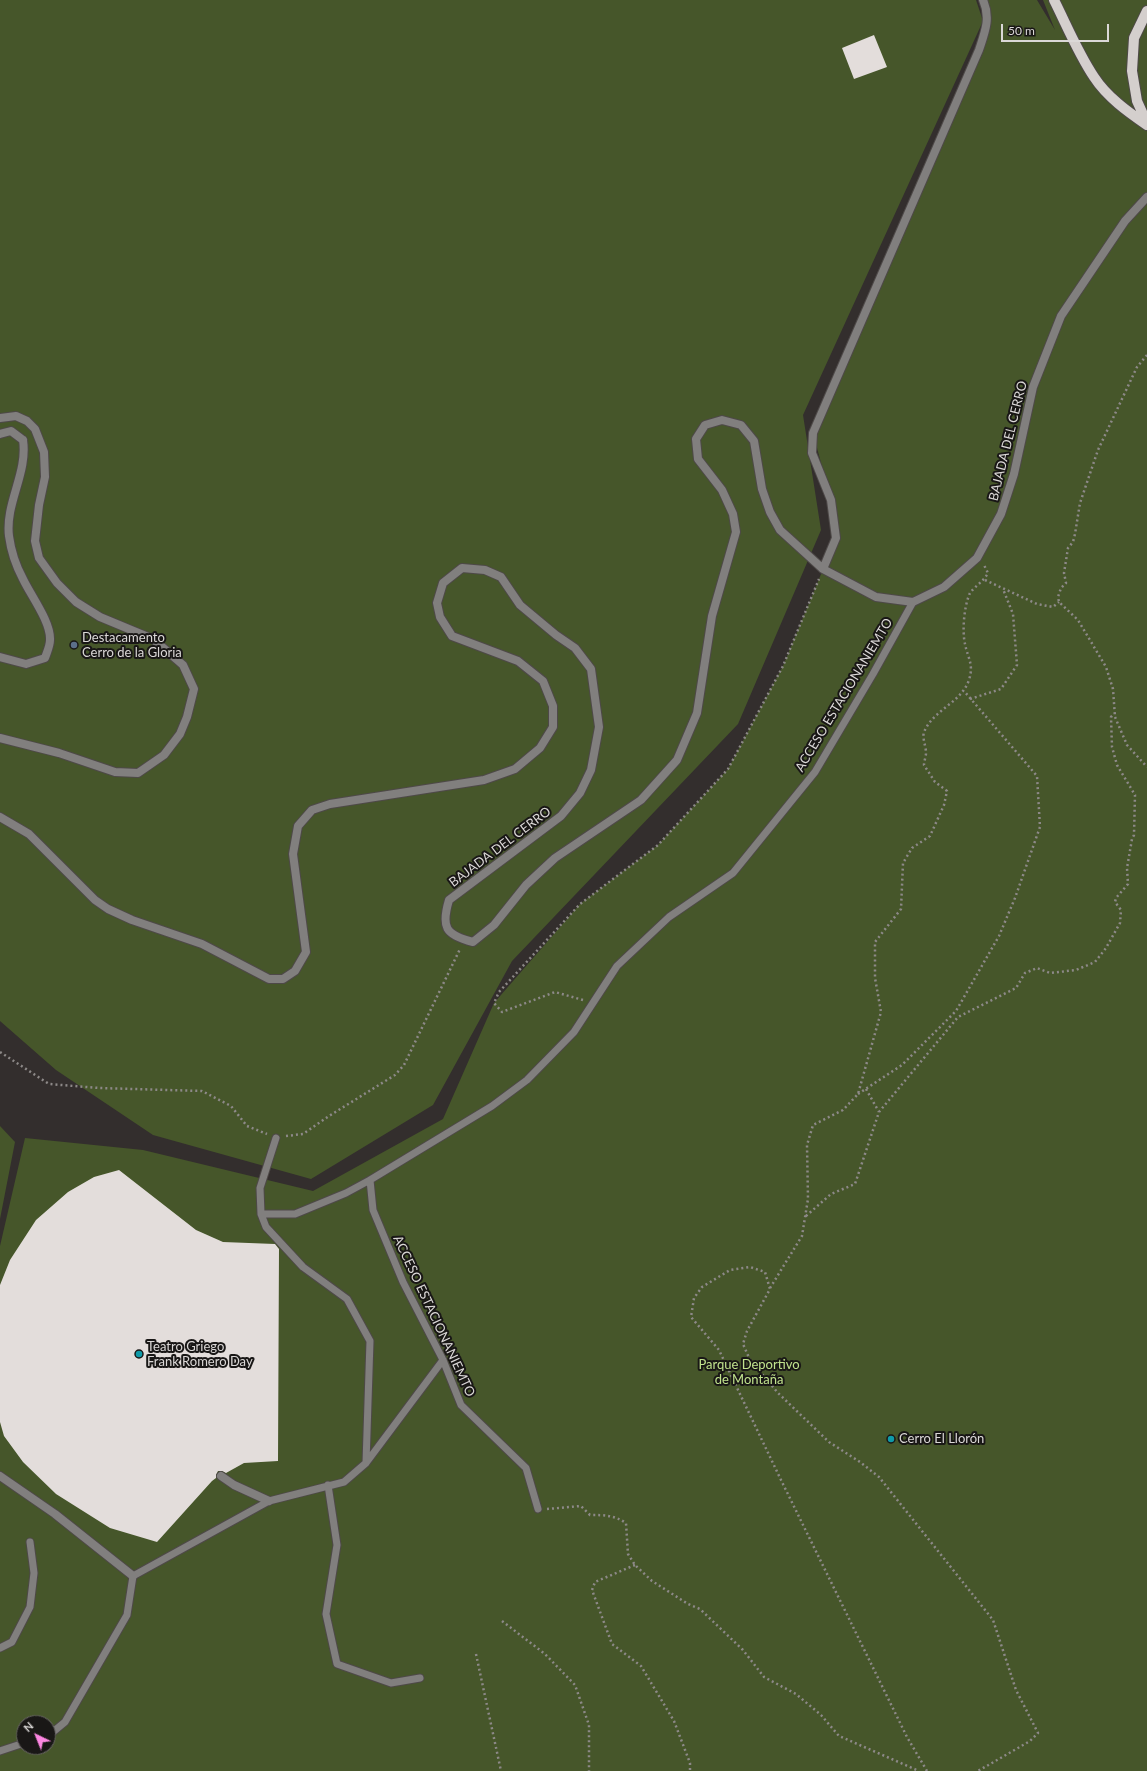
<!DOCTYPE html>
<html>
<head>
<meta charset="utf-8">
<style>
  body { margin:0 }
  #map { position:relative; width:1147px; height:1771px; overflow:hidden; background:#332e2d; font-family:Lato,sans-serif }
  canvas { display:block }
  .north { position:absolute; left:16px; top:1715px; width:40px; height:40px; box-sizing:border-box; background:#191716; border:1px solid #676463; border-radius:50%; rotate:317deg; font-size:11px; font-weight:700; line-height:16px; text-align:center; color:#dbd8d7 }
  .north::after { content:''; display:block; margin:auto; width:14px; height:18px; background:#fd86e2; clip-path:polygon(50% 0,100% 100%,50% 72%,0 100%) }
  .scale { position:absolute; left:1001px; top:24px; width:108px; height:18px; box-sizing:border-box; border:2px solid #dbd8d7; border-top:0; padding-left:5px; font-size:12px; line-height:14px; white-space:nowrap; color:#dbd8d7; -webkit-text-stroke:3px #191716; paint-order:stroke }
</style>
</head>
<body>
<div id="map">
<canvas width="1147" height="1771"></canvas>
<div class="north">N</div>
<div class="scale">50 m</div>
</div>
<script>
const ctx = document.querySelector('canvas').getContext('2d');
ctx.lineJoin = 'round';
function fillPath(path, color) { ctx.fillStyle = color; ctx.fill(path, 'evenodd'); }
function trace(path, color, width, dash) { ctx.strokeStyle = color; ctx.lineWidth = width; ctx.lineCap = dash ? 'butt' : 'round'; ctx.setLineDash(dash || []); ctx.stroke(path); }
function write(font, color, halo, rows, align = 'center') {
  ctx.font = font + ' Lato,sans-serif'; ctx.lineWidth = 4; ctx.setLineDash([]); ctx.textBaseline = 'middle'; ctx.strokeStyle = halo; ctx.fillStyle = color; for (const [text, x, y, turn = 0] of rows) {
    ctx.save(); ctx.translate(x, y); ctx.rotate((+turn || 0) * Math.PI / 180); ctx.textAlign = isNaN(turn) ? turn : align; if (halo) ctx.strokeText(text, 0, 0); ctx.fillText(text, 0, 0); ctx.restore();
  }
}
fillPath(new Path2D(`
  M 0,0 L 976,0 L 983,21 L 803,415 L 821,530 L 738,724 L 512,961 L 433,1105 L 311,1179 L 153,1135 L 56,1070 L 0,1021 Z
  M 979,0 L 1037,0 L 1055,30 L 1043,0 L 1147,0 L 1147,1771 L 0,1771 L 0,1246 L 25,1138 L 143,1150 L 313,1191 L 443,1119 L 494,1003 L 580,904 L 658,845 L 728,769 L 783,666 L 836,538 L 831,500 L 813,433 L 988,23 ZM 24,1723 L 48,1723 L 48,1747 L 24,1747 Z
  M 0,1126 L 15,1142 L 0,1219 Z`), '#46562a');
fillPath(new Path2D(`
  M 874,35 L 887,67 L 854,79 L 842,48 Z
  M 119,1170 L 196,1230 L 223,1242 L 275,1244 L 279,1249 L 278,1461 L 244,1463 L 226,1473 L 222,1471 L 218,1471 L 216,1475 L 216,1478 L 212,1481 L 157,1542 L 110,1528 L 56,1494 L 23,1462 L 4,1436 L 0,1422 L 0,1285 L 10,1260 L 36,1220 L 68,1192 L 94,1177 Z`), '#e3dddb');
const service = new Path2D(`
  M 276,1138 L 260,1188 L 261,1214 L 266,1227 L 303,1267 L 347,1299 L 370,1341 L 366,1463
  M 261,1214 L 295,1214 L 346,1193 L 370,1180
  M 328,1485 L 337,1545 L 326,1614 L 337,1664 L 391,1683 L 420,1678
  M 538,1509 L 526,1468 L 461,1405 L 443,1360 L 403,1282 L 373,1210 L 370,1180 L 492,1106 L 527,1080 L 574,1032 L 617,966 L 669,917 L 733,873 L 815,772 L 873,674 L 913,602
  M 0,1648 L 12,1642 L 30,1607 L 34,1573 L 30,1542
  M 48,1736 L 65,1722 L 127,1615 L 133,1576 L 269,1501 L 344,1482 L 366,1463 L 443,1360
  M 0,1751 L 24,1743`);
const pedestrian = new Path2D(`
  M 0,1476 L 55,1514 L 133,1576
  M 221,1476 L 234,1485 L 269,1501`);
const minor = new Path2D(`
  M 0,418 L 16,416 L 27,421 L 35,429 L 44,452 L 45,477 L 39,505 L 35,541 L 39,558 L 57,583 L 76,602 L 100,617 L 153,639 L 183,665 L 194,689 L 187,717 L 180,734 L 164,755 L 138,773 L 115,772 L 59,753 L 0,738
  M 0,434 L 11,431 L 23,440
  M 823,569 L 836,538 L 831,500 L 812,453 L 813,433 L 979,50 C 985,32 991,18 983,0
  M 0,657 L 26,664 L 45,658 C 47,652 50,646 50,640 C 51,622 31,596 23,579 C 16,566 11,551 9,536 C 5,503 28,473 23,440
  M 0,817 L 29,834 L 95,900 L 108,909 L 132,920 L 202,944 L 269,979 L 283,979 L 295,971 L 306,952 L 293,854 L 298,826 L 312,810 L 330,804 L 484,780 L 515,769 L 540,748 L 553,727 L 553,706 L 543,681 L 518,661 L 452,636 L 440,617 L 437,603 L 443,583 L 462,568 L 485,570 L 501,577 L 520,605 L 556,635 L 575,648 L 591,669 L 599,727 L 591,770 L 580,793 L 561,816 L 449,900 C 441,927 445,935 473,942 L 494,925 L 526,885 L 555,858 L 641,800 L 677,760 L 697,713 L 712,616 L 736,532 L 733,514 L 722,490 L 698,459 L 696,439 L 705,425 L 722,420 L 741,425 L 754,441 L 762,489 L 770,512 L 780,530 L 823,569 L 876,597 L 913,602 L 944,587 L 977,558 L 1001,514 L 1014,474 L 1033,387 L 1061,316 L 1125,221 L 1147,197`);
const primary = new Path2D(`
  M 1054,0 C 1067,26 1078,53 1094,77 C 1107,97 1128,112 1147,125
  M 1147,11 L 1134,38 L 1132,71 L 1137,101 L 1147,123`);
trace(service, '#4e4948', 9);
trace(pedestrian, '#4e4948', 10);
trace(minor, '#4e4948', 10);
trace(primary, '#4e4948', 12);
trace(new Path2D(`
  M 1147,355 L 1137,367 L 1098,450 L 1080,503 L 1075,534 L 1073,542 L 1068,548 L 1064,573 L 1066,583 L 1061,588 L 1058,597 L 1059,602 L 1078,620 L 1106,667 L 1113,689 L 1115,717 L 1127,745 L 1147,767
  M 985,580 L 1037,604 L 1053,607 L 1059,602
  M 970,699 L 1001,689 L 1017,665 L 1013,614 L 1003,589
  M 583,1000 L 555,992 L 502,1012 L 494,1003 L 499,992 L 580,904 L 658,845 L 728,769 L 783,666 L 819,579
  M 0,1052 L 49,1084 L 99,1088 L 202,1091 L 231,1106 L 247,1126 L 267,1134
  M 866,1089 L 879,1112
  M 858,1094 L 902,1065 L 956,1011 L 999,936 L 1015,898 L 1040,827 L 1037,776 L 964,691
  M 286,1136 L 303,1134 L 329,1116 L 395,1075 L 404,1065 L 460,949
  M 806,1216 L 831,1194 L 855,1184 L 879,1112 L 958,1017 L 1016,988 L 1025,973 L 1037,968 L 1050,973 L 1076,970 L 1095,962 L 1106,948 L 1120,923 L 1121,910 L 1115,902 L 1116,898 L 1128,884 L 1127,868 L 1132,839 L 1134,835 L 1135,795 L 1117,765 L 1112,747 L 1111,717 L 1115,713
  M 770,1288 L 802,1236 L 808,1199 L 807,1145 L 813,1125 L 843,1110 L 858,1094 L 881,1012 L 875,978 L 875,942 L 901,909 L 903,863 L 912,848 L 930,836 L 944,805 L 947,791 L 935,782 L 924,765 C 924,761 926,757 926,753 C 926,746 922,738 924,732 C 934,709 961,703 969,680 C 974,664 968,659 965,644 C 962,631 964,606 970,593 C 975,586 984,581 988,573 L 984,565
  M 547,1509 L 581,1506 L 590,1515 C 604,1515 614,1515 626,1523 L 628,1554 L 635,1565 L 652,1581 L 688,1604 L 700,1609 L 743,1650 L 764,1677 L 796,1694 L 821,1715 L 839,1736 L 919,1771
  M 635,1565 L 595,1582 L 592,1590 L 612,1644 L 641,1666 L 674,1721 L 690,1763 L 690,1771
  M 502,1621 L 545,1654 L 575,1685 L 589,1725 L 589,1771
  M 476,1654 L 501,1771
  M 927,1771 L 907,1737 L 781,1480 L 719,1350 L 691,1317 L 694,1298 L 702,1287 L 730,1270 L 750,1267 L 765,1272 L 770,1289 L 747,1331 L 743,1344 L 750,1360 L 778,1393 L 829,1442 L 860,1462 L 879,1477 L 993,1620 L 1016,1690 L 1038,1733 L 1030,1741 L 978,1771`), '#8d8988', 2.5, [2, 3]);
trace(service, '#817f7e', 7);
trace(pedestrian, '#817f7e', 8);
trace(minor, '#817f7e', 8);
trace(primary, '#d4cfcd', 10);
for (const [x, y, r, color] of [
  [74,645,4,"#5c6f8a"],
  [139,1354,4,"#0f9aa8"],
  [891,1439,4,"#0f9aa8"]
]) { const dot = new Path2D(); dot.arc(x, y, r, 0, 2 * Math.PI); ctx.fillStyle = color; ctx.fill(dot); trace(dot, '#191716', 1.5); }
write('13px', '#dbd8d7', '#191716', [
  ["BAJADA DEL CERRO",1008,441,-76],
  ["ACCESO ESTACIONANIEMTO",844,695,-59],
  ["BAJADA DEL CERRO",500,847,-37],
  ["ACCESO ESTACIONANIEMTO",434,1316,65]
]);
write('13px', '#dbd8d7', '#191716', [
  ["Destacamento",82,638],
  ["Cerro de la Gloria",82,653],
  ["Teatro Griego",147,1347],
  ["Frank Romero Day",147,1362],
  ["Cerro El Llorón",899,1439]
], 'left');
write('13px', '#c0e28d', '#191716', [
  ["Parque Deportivo",749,1365],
  ["de Montaña",749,1380]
]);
</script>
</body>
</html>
